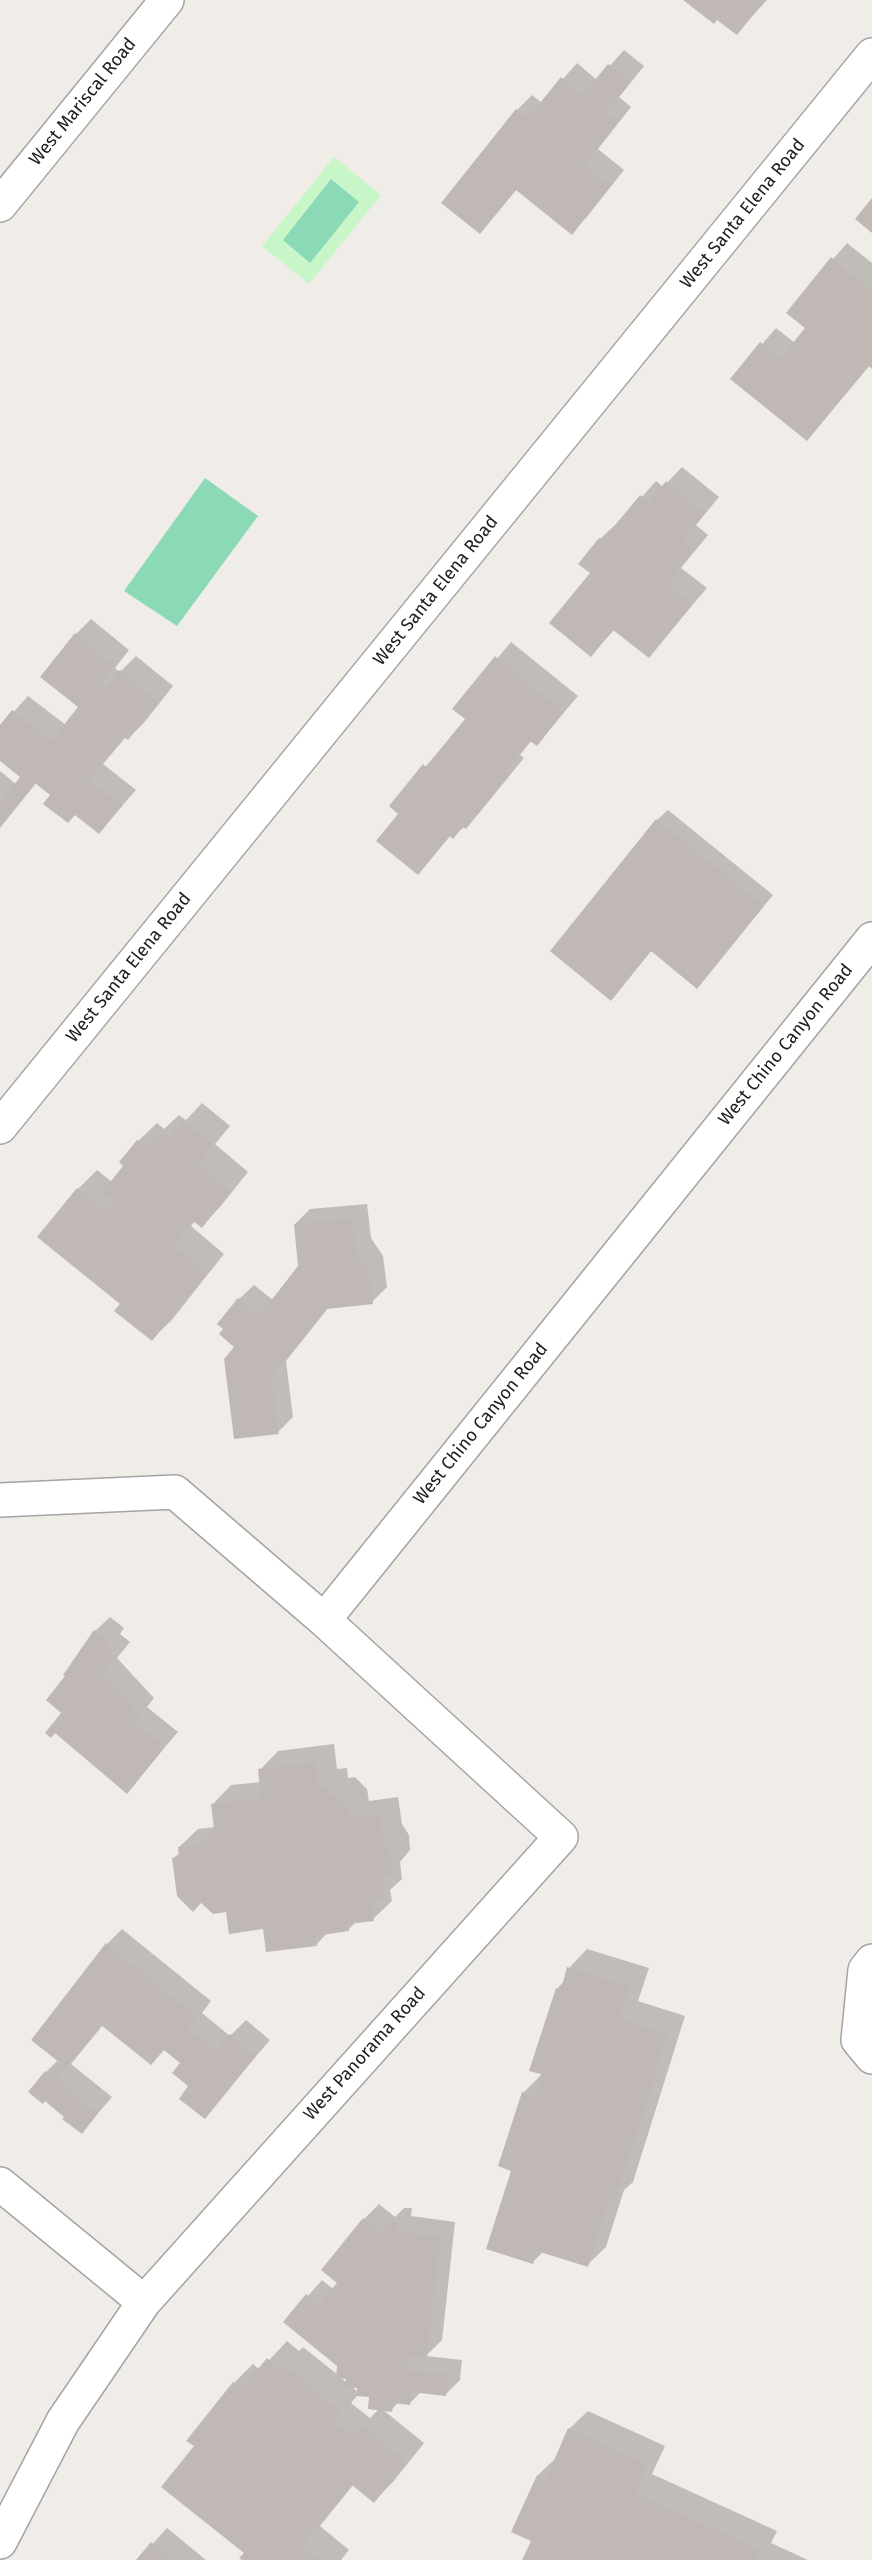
<!DOCTYPE html>
<html>
<head>
<meta charset="utf-8">
<style>
  body { margin:0 }
  canvas { display:block; background:#f0ece7 }
</style>
</head>
<body>
<canvas width="872" height="2560"></canvas>
<script>
const ctx = document.querySelector('canvas').getContext('2d');
ctx.lineJoin = 'round';
function fillPath(path, color) { ctx.fillStyle = color; ctx.fill(path, 'evenodd'); }
function trace(path, color, width, dash) { ctx.strokeStyle = color; ctx.lineWidth = width; ctx.lineCap = dash ? 'butt' : 'round'; ctx.setLineDash(dash || []); ctx.stroke(path); }
function write(font, color, halo, rows, align = 'center') {
  ctx.font = font + ' "Fira Sans",sans-serif'; ctx.lineWidth = 6; ctx.setLineDash([]); ctx.textBaseline = 'middle'; ctx.strokeStyle = halo; ctx.fillStyle = color; for (const [text, x, y, turn = 0] of rows) {
    ctx.save(); ctx.translate(x, y); ctx.rotate((+turn || 0) * Math.PI / 180); ctx.textAlign = isNaN(turn) ? turn : align; if (halo) ctx.strokeText(text, 0, 0); ctx.fillText(text, 0, 0); ctx.restore();
  }
}
fillPath(new Path2D(`
  M 334,157 L 381,195 L 309,284 L 262,246 Z`), '#c8f6c9');
fillPath(new Path2D(`
  M 331,179 L 359,202 L 310,263 L 283,240 Z
  M 205,478 L 258,516 L 177,626 L 124,591 Z`), '#8bd9b6');
fillPath(new Path2D(`
  M 686,0 L 767,0 L 737,33 L 718,18 Z
  M 624,50 L 644,66 L 619,97 L 631,107 L 598,149 L 624,170 L 586,218 L 571,232 L 517,189 L 480,232 L 443,203 L 517,110 L 532,95 L 542,103 L 577,63 L 597,80 Z
  M 847,243 L 872,263 L 872,367 L 870,365 L 807,439 L 732,379 L 776,328 L 795,343 L 807,328 L 788,312 Z
  M 682,467 L 719,497 L 696,525 L 708,535 L 681,568 L 707,588 L 649,656 L 615,629 L 591,655 L 592,573 L 600,539 L 615,525 L 616,526 L 656,481 L 663,487 Z
  M 91,619 L 129,650 L 115,668 L 120,672 L 136,656 L 173,686 L 143,724 L 128,738 L 126,737 L 103,764 L 136,790 L 99,832 L 37,782 L 0,828 L 0,771 L 16,784 L 23,777 L 0,759 L 0,727 L 28,696 L 66,725 L 80,707 L 76,634 Z
  M 511,642 L 578,696 L 537,744 L 532,740 L 520,755 L 524,758 L 480,812 L 465,827 L 451,835 L 418,873 L 400,813 L 391,806 L 467,719 L 455,709 Z
  M 668,810 L 773,895 L 697,987 L 652,950 L 611,999 L 657,820 Z
  M 202,1103 L 230,1126 L 215,1144 L 248,1172 L 220,1207 L 202,1226 L 195,1221 L 191,1226 L 224,1254 L 171,1321 L 152,1339 L 122,1304 L 39,1237 L 78,1189 L 97,1170 L 112,1182 L 125,1165 L 138,1141 L 157,1123 L 164,1129 L 179,1115 L 186,1120 Z
  M 367,1204 L 371,1238 L 383,1256 L 387,1287 L 372,1302 L 329,1307 L 286,1361 L 293,1417 L 278,1432 L 236,1346 L 239,1299 L 254,1285 L 273,1300 L 300,1267 L 295,1224 L 310,1209 Z
  M 110,1617 L 124,1628 L 120,1634 L 130,1642 L 117,1658 L 154,1698 L 147,1707 L 178,1732 L 126,1792 L 63,1712 L 67,1676 L 95,1631 Z
  M 334,1744 L 337,1769 L 347,1768 L 348,1778 L 355,1777 L 367,1789 L 369,1801 L 398,1797 L 402,1824 L 409,1835 L 410,1850 L 400,1862 L 402,1879 L 390,1890 L 392,1901 L 373,1919 L 357,1921 L 348,1930 L 328,1932 L 316,1945 L 265,1928 L 227,1910 L 174,1858 L 180,1852 L 179,1847 L 198,1829 L 216,1827 L 213,1804 L 231,1785 L 261,1782 L 260,1770 L 278,1751 Z
  M 122,1929 L 211,2001 L 202,2013 L 230,2036 L 246,2020 L 270,2040 L 204,2117 L 183,2063 L 165,2049 L 151,2063 L 103,2025 L 71,2064 L 112,2097 L 82,2132 L 67,2116 L 46,2072 L 58,2060 L 107,1944 Z
  M 587,1949 L 649,1968 L 638,2001 L 685,2016 L 633,2182 L 624,2190 L 606,2247 L 587,2265 L 543,2252 L 533,2262 L 513,2170 L 523,2093 L 543,2073 L 557,1989 L 565,1980 L 569,1968 Z
  M 379,2204 L 395,2217 L 404,2208 L 412,2208 L 411,2216 L 455,2222 L 442,2340 L 426,2356 L 462,2360 L 460,2380 L 445,2395 L 421,2392 L 409,2404 L 399,2402 L 391,2410 L 382,2409 L 424,2443 L 393,2482 L 374,2501 L 354,2484 L 320,2526 L 349,2550 L 341,2560 L 244,2560 L 246,2553 L 196,2446 L 188,2440 L 234,2383 L 253,2364 L 260,2370 L 287,2341 L 299,2351 L 303,2347 L 338,2375 L 338,2366 L 285,2322 L 322,2280 L 333,2289 L 339,2282 L 364,2219 ZM 340,2377 L 348,2378 L 347,2383 ZM 351,2386 L 359,2386 L 358,2392 ZM 358,2395 L 371,2396 L 379,2409 L 370,2418 L 351,2403 Z
  M 588,2411 L 665,2446 L 652,2474 L 777,2531 L 771,2543 L 808,2560 L 524,2560 L 533,2540 L 513,2532 L 538,2475 L 557,2457 L 569,2429 Z
  M 167,2528 L 206,2560 L 138,2560 Z`), '#0003');
fillPath(new Path2D(`
  M 683,0 L 765,0 L 737,35 L 717,20 L 714,24 Z
  M 608,64 L 631,82 L 606,113 L 618,122 L 584,164 L 610,186 L 572,235 L 516,190 L 480,234 L 441,203 L 516,109 L 528,118 L 561,77 L 583,95 Z
  M 872,198 L 872,233 L 855,219 Z
  M 831,257 L 872,292 L 872,369 L 869,366 L 807,441 L 730,379 L 760,342 L 781,358 L 805,328 L 786,313 Z
  M 666,481 L 705,513 L 682,541 L 694,550 L 668,583 L 693,604 L 649,658 L 613,630 L 591,657 L 549,623 L 590,573 L 578,564 L 599,538 L 602,541 L 640,495 L 650,502 Z
  M 75,633 L 115,666 L 101,683 L 106,687 L 120,670 L 159,702 L 128,740 L 124,737 L 89,780 L 122,806 L 99,834 L 75,815 L 68,823 L 43,804 L 50,795 L 35,783 L 0,826 L 0,798 L 2,800 L 20,777 L 0,761 L 0,725 L 12,710 L 51,741 L 78,707 L 40,677 Z
  M 495,656 L 564,712 L 537,746 L 530,741 L 506,771 L 510,774 L 466,829 L 463,827 L 453,839 L 450,836 L 418,875 L 376,841 L 398,814 L 389,806 L 423,764 L 426,767 L 465,719 L 452,709 Z
  M 656,819 L 764,906 L 697,989 L 651,951 L 611,1001 L 550,951 Z
  M 183,1121 L 213,1145 L 198,1164 L 231,1191 L 202,1228 L 193,1221 L 173,1246 L 207,1273 L 152,1341 L 114,1311 L 120,1304 L 37,1237 L 77,1188 L 105,1210 L 113,1201 L 102,1192 L 123,1166 L 119,1162 L 137,1140 L 147,1148 L 159,1132 L 168,1139 Z
  M 352,1218 L 357,1254 L 369,1271 L 373,1304 L 327,1309 L 271,1377 L 279,1434 L 234,1439 L 224,1359 L 234,1347 L 219,1334 L 223,1329 L 217,1324 L 238,1298 L 259,1316 L 298,1266 L 294,1224 Z
  M 94,1630 L 110,1644 L 106,1649 L 116,1657 L 103,1674 L 140,1714 L 134,1722 L 165,1747 L 127,1794 L 55,1733 L 51,1738 L 45,1733 L 61,1713 L 46,1700 L 65,1676 L 63,1675 Z
  M 316,1762 L 319,1787 L 329,1786 L 330,1796 L 336,1795 L 349,1807 L 351,1818 L 380,1815 L 384,1843 L 391,1854 L 392,1870 L 388,1876 L 382,1877 L 384,1899 L 371,1900 L 374,1921 L 347,1924 L 349,1931 L 315,1936 L 317,1946 L 266,1952 L 263,1929 L 229,1934 L 226,1912 L 213,1914 L 201,1903 L 193,1912 L 177,1896 L 172,1858 L 179,1857 L 178,1847 L 198,1845 L 214,1829 L 211,1804 L 261,1798 L 258,1769 Z
  M 106,1943 L 198,2017 L 188,2029 L 216,2051 L 230,2034 L 256,2056 L 205,2119 L 179,2099 L 188,2086 L 172,2073 L 180,2063 L 164,2050 L 151,2065 L 101,2025 L 57,2080 L 98,2113 L 82,2134 L 62,2119 L 64,2117 L 45,2101 L 43,2104 L 28,2092 L 45,2071 L 50,2076 L 60,2063 L 31,2040 Z
  M 567,1967 L 631,1987 L 620,2019 L 668,2034 L 615,2202 L 610,2200 L 588,2267 L 537,2251 L 533,2264 L 486,2249 L 511,2171 L 498,2166 L 522,2092 L 534,2095 L 541,2074 L 529,2071 L 556,1988 L 561,1990 Z
  M 363,2218 L 380,2232 L 387,2222 L 398,2223 L 397,2231 L 441,2236 L 427,2357 L 410,2355 L 408,2370 L 448,2374 L 446,2396 L 411,2392 L 410,2405 L 393,2403 L 392,2412 L 368,2409 L 369,2397 L 357,2396 L 357,2388 L 345,2387 L 346,2379 L 336,2378 L 337,2366 L 283,2322 L 306,2294 L 319,2304 L 337,2283 L 321,2270 Z
  M 267,2358 L 280,2369 L 284,2365 L 342,2412 L 334,2422 L 351,2436 L 361,2425 L 407,2462 L 374,2503 L 352,2485 L 302,2546 L 320,2560 L 242,2560 L 239,2558 L 244,2553 L 161,2487 L 194,2446 L 186,2441 L 233,2382 L 242,2389 Z
  M 568,2428 L 648,2465 L 635,2493 L 759,2549 L 755,2560 L 522,2560 L 531,2541 L 511,2532 L 537,2475 L 546,2479 Z
  M 151,2542 L 173,2560 L 136,2560 Z`), '#c0b8b4');
const street = new Path2D(`
  M 0,205 L 167,0
  M 0,1127 L 872,55
  M 0,1500 L 175,1492 L 324,1620 L 561,1837 L 144,2302 L 63,2421 L 0,2542
  M 324,1620 L 872,939
  M 872,1961 L 865,1970 L 858,2040 L 872,2057
  M 0,2184 L 144,2302`);
trace(street, '#a4a4a4', 36);
trace(street, '#fff', 33);
write('18px', '#202020', '#fff', [
  ["West Mariscal Road",83,102,-51],
  ["West Santa Elena Road",743,214,-51],
  ["West Santa Elena Road",436,591,-51],
  ["West Santa Elena Road",129,968,-51],
  ["West Chino Canyon Road",786,1045,-51],
  ["West Chino Canyon Road",481,1424,-51],
  ["West Panorama Road",365,2054,-48]
]);
</script>
</body>
</html>
